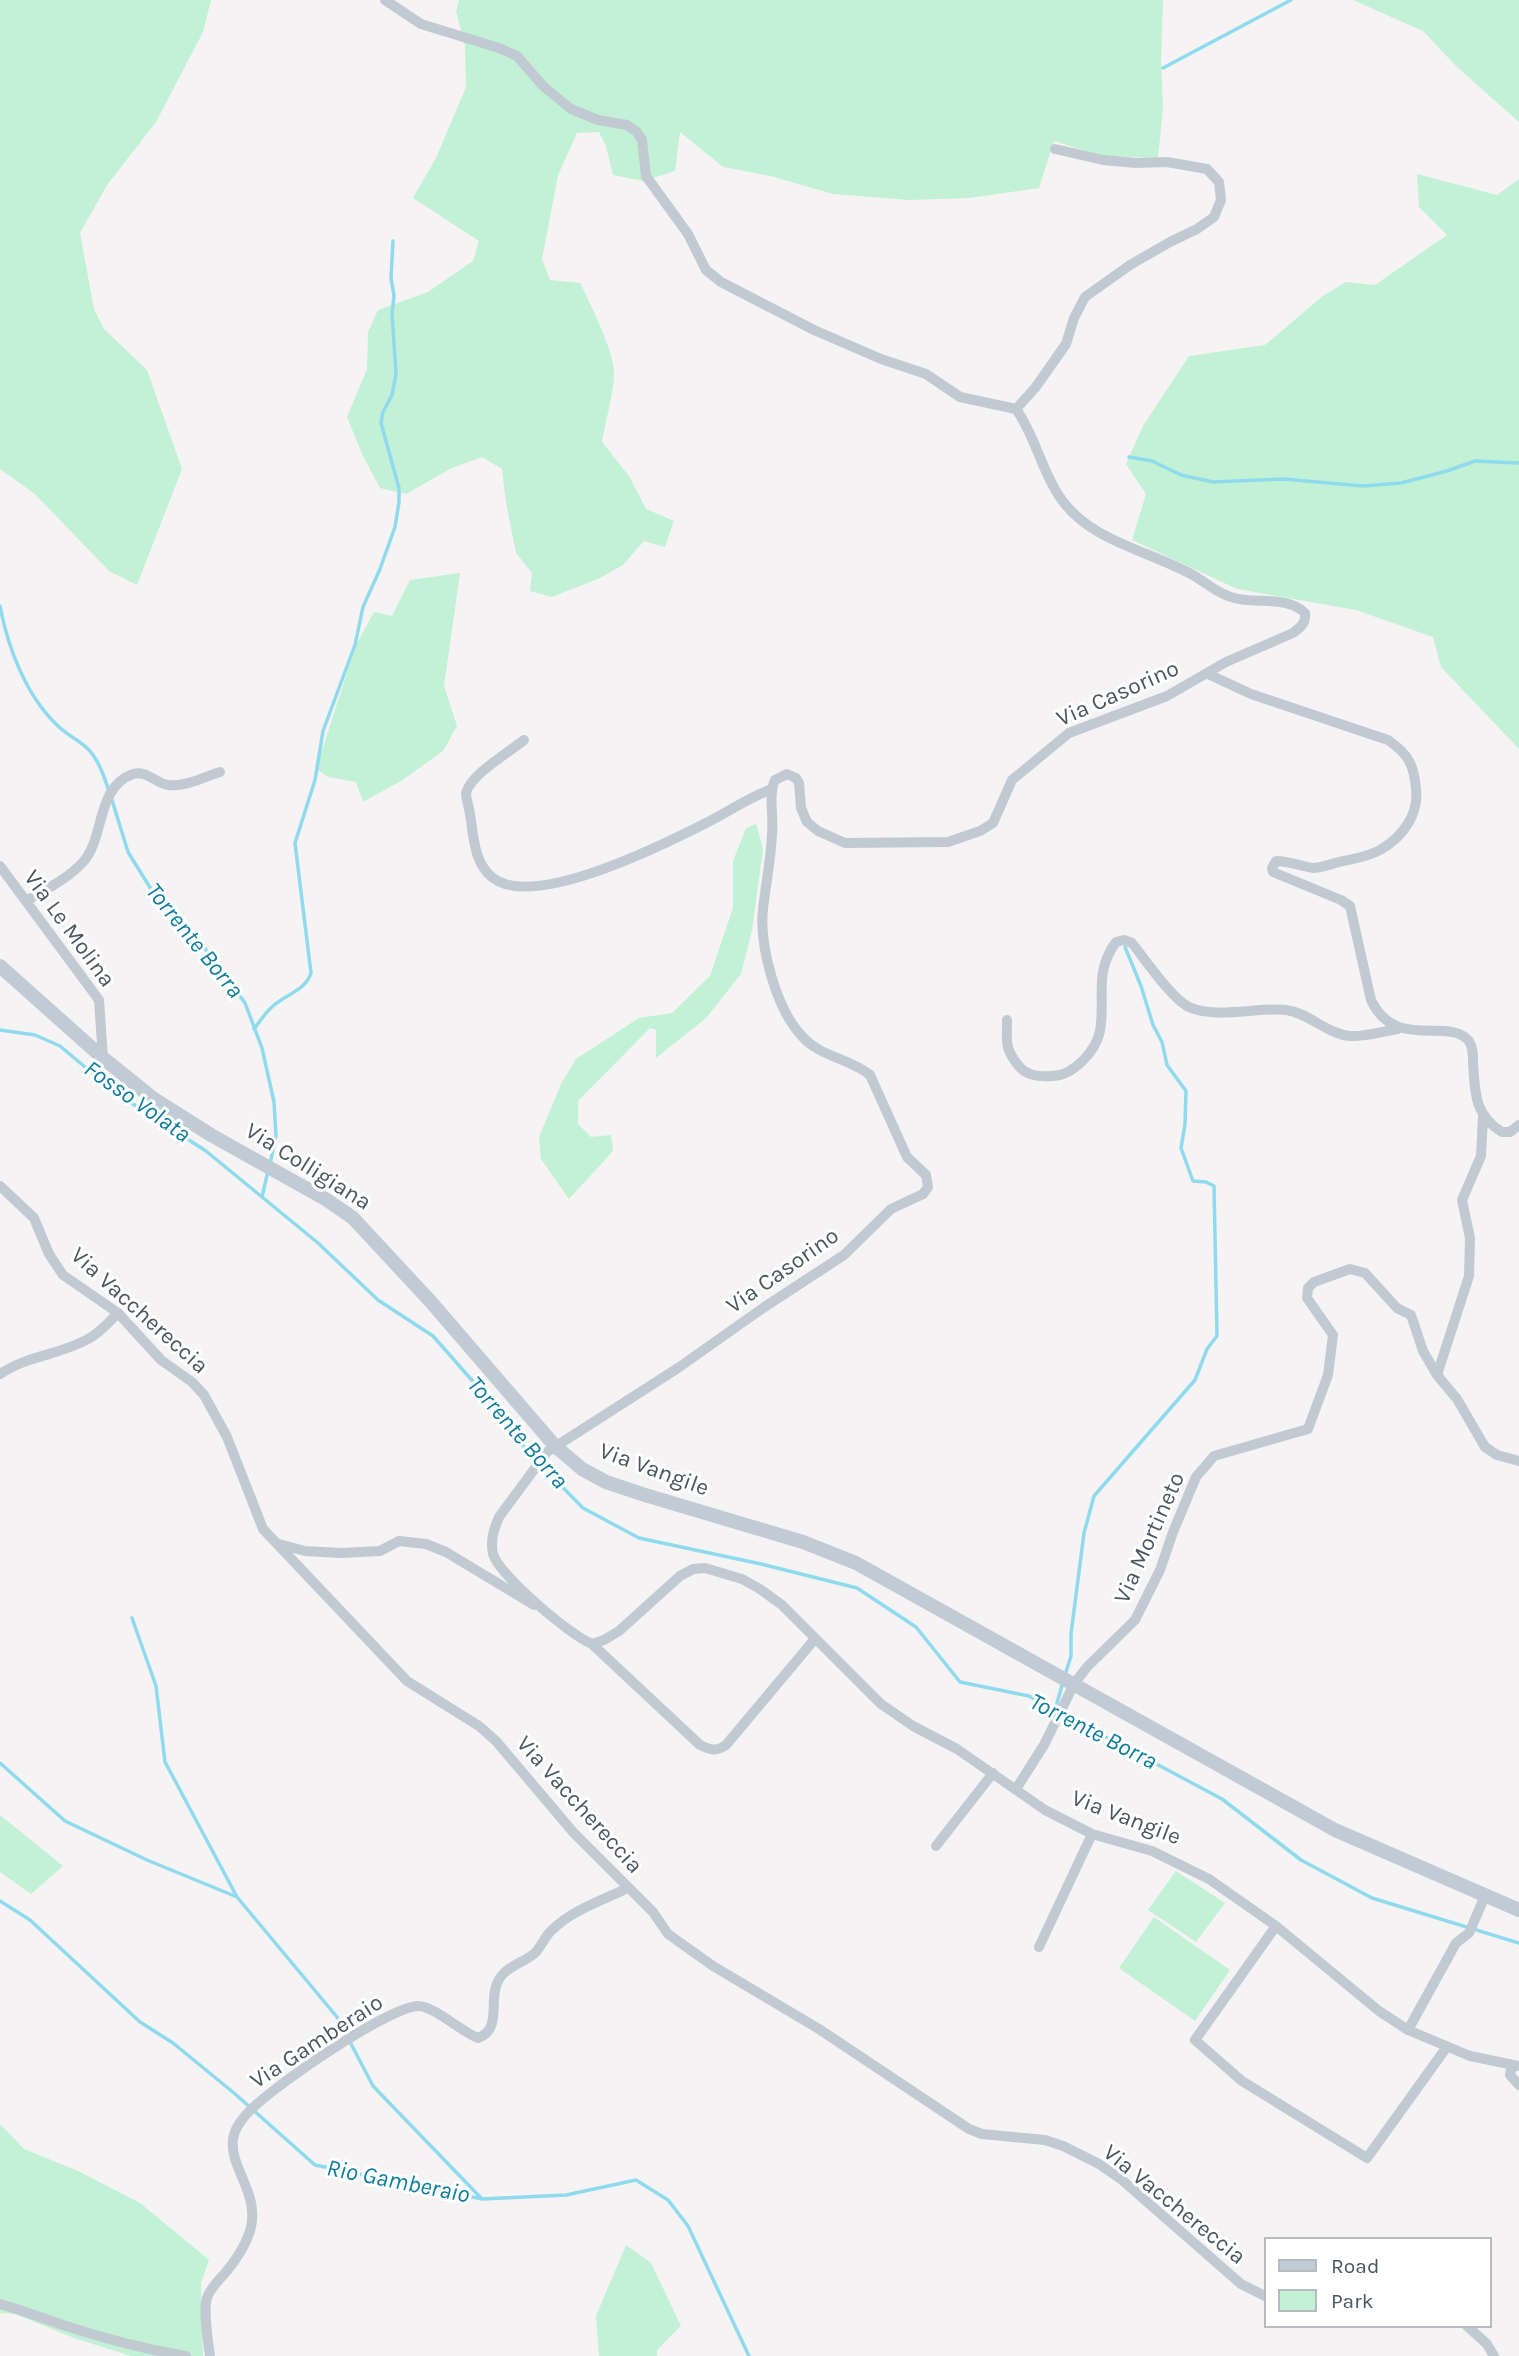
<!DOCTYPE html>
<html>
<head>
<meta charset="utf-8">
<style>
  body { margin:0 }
  #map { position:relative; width:1519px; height:2356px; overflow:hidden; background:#f5f3f3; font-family:Karla,sans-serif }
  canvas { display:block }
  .legend { position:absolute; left:1264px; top:2237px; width:228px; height:91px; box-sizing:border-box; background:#fff; border:2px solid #b7bbc0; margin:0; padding:9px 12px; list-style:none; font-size:21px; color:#4a5661 }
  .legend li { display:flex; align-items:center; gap:14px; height:35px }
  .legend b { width:35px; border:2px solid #b7bbc0 }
</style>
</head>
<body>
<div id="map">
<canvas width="1519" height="2356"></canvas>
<ul class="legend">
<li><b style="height:9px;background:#c1cbd6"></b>Road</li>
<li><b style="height:19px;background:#c3f1d5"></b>Park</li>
</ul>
</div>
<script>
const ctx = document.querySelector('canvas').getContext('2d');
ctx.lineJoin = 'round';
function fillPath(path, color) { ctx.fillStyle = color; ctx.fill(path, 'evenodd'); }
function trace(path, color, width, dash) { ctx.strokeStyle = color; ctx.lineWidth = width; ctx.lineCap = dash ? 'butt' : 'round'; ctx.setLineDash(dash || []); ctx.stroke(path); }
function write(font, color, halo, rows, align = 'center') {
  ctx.font = font + ' Karla,sans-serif'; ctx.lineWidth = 6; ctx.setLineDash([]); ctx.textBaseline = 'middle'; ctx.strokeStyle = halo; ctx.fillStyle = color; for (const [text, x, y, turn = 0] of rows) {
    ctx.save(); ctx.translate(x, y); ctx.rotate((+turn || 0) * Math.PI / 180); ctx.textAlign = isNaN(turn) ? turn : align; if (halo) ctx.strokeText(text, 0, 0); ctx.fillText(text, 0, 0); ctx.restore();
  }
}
fillPath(new Path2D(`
  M 0,0 L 211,0 L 203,32 L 156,122 L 107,185 L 80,233 L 94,309 L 104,329 L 147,370 L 182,469 L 137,585 L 109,571 L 35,494 L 0,469 Z
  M 459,0 L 1163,0 L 1161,61 L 1163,108 L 1158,158 L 1101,156 L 1054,141 L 1039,188 L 969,198 L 909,200 L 833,194 L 771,176 L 723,167 L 680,132 L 675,171 L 643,181 L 613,175 L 606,146 L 599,132 L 577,133 L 558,175 L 542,259 L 550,280 L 580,283 C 590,303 613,350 614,371 C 615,387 605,424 602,442 L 629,476 L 646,509 L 674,521 L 665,547 L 644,541 L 623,565 L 600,578 L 552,597 L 530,591 L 532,573 L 516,553 L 506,503 L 502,469 L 482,457 L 452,468 L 406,494 L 380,488 L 363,456 L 347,417 L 367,369 L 368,332 L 378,310 L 428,292 L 473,261 L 479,241 L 413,198 L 436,158 L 466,87 L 465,46 L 456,11 Z
  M 1353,0 L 1519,0 L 1519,122 L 1457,67 L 1423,31 Z
  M 1417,174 L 1497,195 L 1519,179 L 1519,749 L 1441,667 L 1433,637 L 1356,610 L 1237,589 L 1132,540 L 1146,494 L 1126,464 L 1143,426 L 1189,356 L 1265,345 L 1324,295 L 1346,282 L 1375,285 L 1447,235 L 1419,207 Z
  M 460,573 L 444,686 L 457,726 L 443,751 L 401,781 L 363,802 L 356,782 L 328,777 L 316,769 L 356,645 L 374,612 L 392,616 L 410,580 Z
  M 756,824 L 763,849 L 752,930 L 741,974 L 706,1018 L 656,1058 L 656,1030 L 650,1028 L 578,1101 L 578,1124 L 591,1137 L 611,1135 L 613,1151 L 569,1199 L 541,1159 L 539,1137 L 561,1084 L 576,1059 L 639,1018 L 672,1013 L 710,976 L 733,908 L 733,861 L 746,828 Z
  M 0,1815 L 63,1866 L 31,1894 L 0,1872 Z
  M 1176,1871 L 1225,1903 L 1196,1942 L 1148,1910 Z
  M 1154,1917 L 1230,1970 L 1195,2021 L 1119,1968 Z
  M 0,2124 L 24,2149 L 78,2171 L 140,2203 L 209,2260 L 201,2283 L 203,2356 L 131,2356 L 74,2338 L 15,2314 L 0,2313 Z
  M 626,2245 L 651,2263 L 681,2326 L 657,2350 L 657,2356 L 599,2356 L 596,2316 Z`), '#c3f1d5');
trace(new Path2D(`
  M 1163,68 L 1291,0
  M 1129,457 L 1152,461 L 1181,475 L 1213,482 L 1283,479 L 1363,486 L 1401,483 L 1447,471 L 1475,461 L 1519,463
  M 0,606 C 8,648 26,696 58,726 C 67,735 79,740 88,749 C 99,760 105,778 109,792
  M 112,800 L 128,852 L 154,894 L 207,951 L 245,1003 L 262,1048 L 274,1102 L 276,1136 L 270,1164
  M 254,1029 C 260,1021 265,1013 273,1006 C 285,995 306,990 311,973 L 295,843 L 315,780 L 323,731 L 355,645 L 363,607 L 380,569 L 395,527 L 399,502 L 399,488 L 381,423 L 383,412 L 392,395 L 396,374 L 392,314 L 394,296 L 391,278 L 393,241
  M 0,1030 L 35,1035 L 60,1046 L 116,1093 L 206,1151 L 262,1197
  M 268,1171 L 262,1197 L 318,1243 L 378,1300 L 433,1336 L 506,1419 L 526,1450 L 583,1508 L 639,1538 L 761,1564 L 857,1588 L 916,1627 L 960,1682 L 1029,1696 L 1222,1799 L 1301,1860 L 1372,1898 L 1519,1943
  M 132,1618 L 156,1686 L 165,1762 L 237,1897
  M 1065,1675 L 1071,1656 L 1071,1634 L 1084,1533 L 1094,1496 L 1195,1380 L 1207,1349 L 1217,1336 L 1214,1186 L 1206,1182 L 1193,1181 L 1181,1148 L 1185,1124 L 1186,1091 L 1167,1065 L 1162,1042 L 1153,1025 L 1141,986 L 1125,947
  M 1055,1710 L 1063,1682
  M 0,1763 L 65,1821 L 147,1860 L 237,1897 L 337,2017 L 373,2086 L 482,2199
  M 0,1901 L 30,1920 L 140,2022 L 173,2043 L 234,2093 L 315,2165 L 482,2199 L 566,2195 L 636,2180 L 668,2200 L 688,2226 L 749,2356`), '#90daee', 3.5);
trace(new Path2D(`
  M 385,0 L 421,24 L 499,48 L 517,56 L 543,86 L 571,109 L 598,120 L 627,125 L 637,132 L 642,140 L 646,176 L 688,234 L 706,270 L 721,282 L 814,330 L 881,359 L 926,374 L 960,397 L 1016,409 C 1034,434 1040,465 1056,491 C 1084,540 1145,549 1191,574 C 1204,581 1214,591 1228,596 C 1252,606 1285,594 1305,613 C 1306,623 1301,627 1293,633 L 1226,662 L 1167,696 L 1069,733 L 1012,780 L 993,823 L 980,831 L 948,842 L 845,843 L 818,831 L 807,822 L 801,808 L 799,783 L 796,778 L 787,774 L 775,780 C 768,795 774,817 772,834 C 771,859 766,883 763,909 C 759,945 776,1008 801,1035 C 819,1057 849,1058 870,1075 L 907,1157 L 926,1175 L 928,1187 L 923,1194 L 891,1209 L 844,1255 L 763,1308 L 678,1368 L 547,1452 L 499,1517 C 494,1529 490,1540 493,1554 C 499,1575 571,1636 592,1644 L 604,1640 L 619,1631 L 680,1576 L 693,1569 L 705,1568 L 742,1579 L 760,1589 L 782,1605 L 881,1704 L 913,1726 L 957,1749 L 1045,1810 L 1092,1834 L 1152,1851 L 1209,1879 L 1276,1926 L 1379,2011 L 1408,2030 L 1470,2056 L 1519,2066
  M 1016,409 L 1035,388 L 1066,344 L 1074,318 L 1085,297 L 1130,265 L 1170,242 L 1197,229 L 1214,217 L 1221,200 L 1219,182 L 1207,169 L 1167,162 L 1136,163 L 1103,160 L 1055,149
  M 1208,674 L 1251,694 L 1388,740 C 1408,754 1414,764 1416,789 C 1419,814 1403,837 1380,850 C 1368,857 1352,859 1339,862 C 1331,864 1321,868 1313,868 C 1300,866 1289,861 1276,861 L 1272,868 L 1273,872 L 1341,900 L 1350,906 L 1371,1000 C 1396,1052 1448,1016 1469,1041 C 1473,1047 1473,1055 1473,1062 C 1475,1092 1474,1115 1502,1132 L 1510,1132 L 1519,1125
  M 524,740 C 508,753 471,774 466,793 C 466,799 468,803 469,809 C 474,832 472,862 493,878 C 535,910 667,843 710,821 C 731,810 750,797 772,789
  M 0,866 L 99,1000 L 103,1058
  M 26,901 C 46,889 68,879 84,861 C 105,836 96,787 133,774 C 147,770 155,783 168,785 C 186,787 204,777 220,772
  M 1007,1020 C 1007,1040 1004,1048 1018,1065 C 1026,1076 1039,1077 1052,1076 C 1073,1076 1096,1051 1100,1031 C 1106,997 1093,974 1116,942 L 1124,940 L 1132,943 C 1144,958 1172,999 1189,1007 C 1215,1019 1257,1007 1286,1010 C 1309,1013 1327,1034 1350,1036 C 1365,1037 1384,1031 1398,1029
  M 0,1186 L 34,1218 L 49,1254 L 63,1275 L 118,1313 L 161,1360 L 192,1382 L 204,1395 L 227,1437 L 263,1529 L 407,1681 L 479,1726 L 496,1741 L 573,1832 L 653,1912 L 668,1934 L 713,1966 L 819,2029 L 969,2129 L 982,2134 L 1045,2140 L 1063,2146 L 1099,2164 L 1122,2180 L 1241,2284 L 1265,2296
  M 0,1374 C 28,1355 60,1355 88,1339 C 100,1333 109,1322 118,1313
  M 1437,1375 L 1469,1276 L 1470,1238 L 1462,1200 L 1481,1156 L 1483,1117
  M 279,1544 L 305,1551 L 341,1553 L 380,1551 L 399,1541 L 426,1544 L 446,1552 L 534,1605
  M 592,1644 L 700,1745 C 711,1750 716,1752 726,1745 L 814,1640
  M 1016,1789 L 1044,1745 L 1074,1684 L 1087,1667 L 1135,1620 L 1160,1570 L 1173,1532 L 1196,1477 L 1214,1456 L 1308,1429 L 1328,1375 L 1333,1335 L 1307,1298 L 1308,1288 L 1314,1282 L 1350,1269 L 1365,1273 L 1397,1308 L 1411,1315 L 1423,1351 L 1437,1375 L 1457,1399 L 1485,1447 L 1497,1455 L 1519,1461
  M 936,1846 L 993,1773
  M 1276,1926 L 1195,2040 L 1242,2081 L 1367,2158 L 1446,2048
  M 1039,1947 L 1092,1834
  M 1408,2030 L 1456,1943 L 1469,1933 L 1485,1896
  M 1512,2065 L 1510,2075 L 1519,2085
  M 0,2304 C 22,2310 42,2318 63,2325 C 102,2338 144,2349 186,2356
  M 1467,2326 L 1487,2344 L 1494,2356
  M 210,2356 C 208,2341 203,2311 207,2298 C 210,2288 219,2280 226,2272 C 236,2260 245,2247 250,2231 C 261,2194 229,2168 233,2139 C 234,2131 239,2123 245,2116 C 265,2091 388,2007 418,2006 C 434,2006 460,2031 478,2038 C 506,2028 483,1993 504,1973 C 513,1964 527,1961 536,1952 C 542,1945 545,1936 552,1930 C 572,1910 603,1900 628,1888`), '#c1cad2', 10);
trace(new Path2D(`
  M 0,966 L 103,1058 L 154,1099 L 211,1135 L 327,1200 L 353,1218 L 431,1302 L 555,1446 L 582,1469 L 606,1482 L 645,1495 L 803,1542 L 856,1563 L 1335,1830 L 1519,1910`), '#c1cbd6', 14);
write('23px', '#4a5661', '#fff', [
  ["Via Casorino",1118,694,-24],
  ["Via Le Molina",69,929,54],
  ["Via Colligiana",308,1167,32],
  ["Via Casorino",783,1271,-35],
  ["Via Vacchereccia",139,1311,42],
  ["Via Vangile",654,1470,20],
  ["Via Mortineto",1150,1538,-66],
  ["Via Vacchereccia",579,1805,48],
  ["Via Vangile",1126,1818,21],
  ["Via Gamberaio",317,2042,-33],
  ["Via Vacchereccia",1174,2205,39]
]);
write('italic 24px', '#0c7c9b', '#fff', [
  ["Torrente Borra",194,941,51],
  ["Fosso Volata",137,1102,35],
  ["Torrente Borra",517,1433,49],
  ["Torrente Borra",1093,1732,27],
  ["Rio Gamberaio",398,2182,11]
]);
</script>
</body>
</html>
